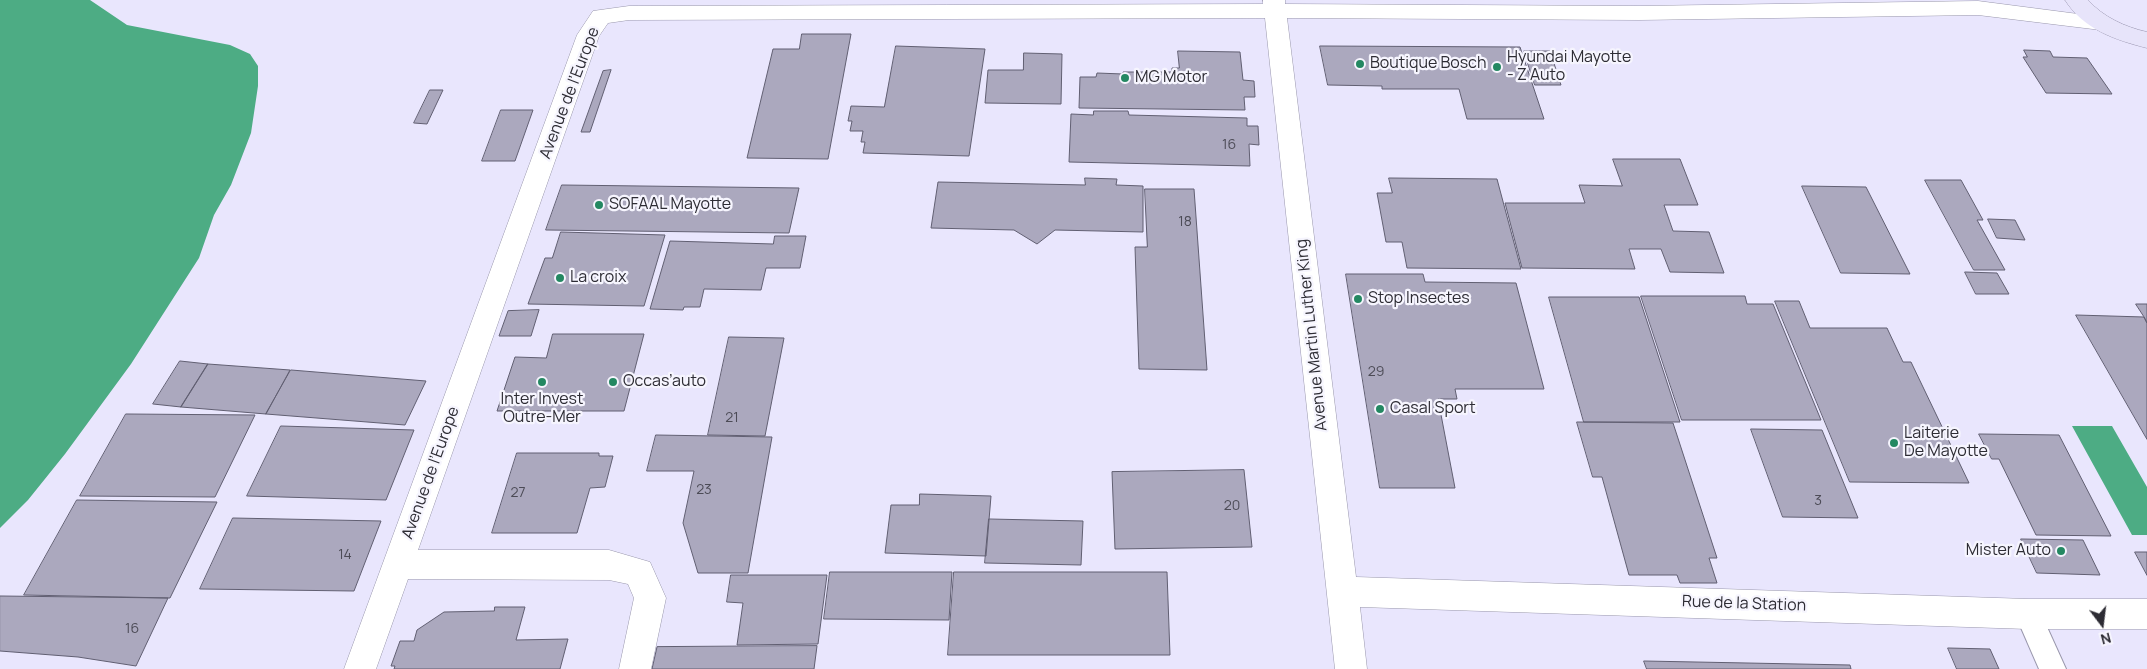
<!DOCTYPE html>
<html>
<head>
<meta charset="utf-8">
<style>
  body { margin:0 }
  #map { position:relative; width:2147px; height:669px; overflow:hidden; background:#e9e6fd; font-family:Manrope,sans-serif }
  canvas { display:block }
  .north { position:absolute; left:2077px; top:599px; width:50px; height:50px; -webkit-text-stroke:4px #f6f5fe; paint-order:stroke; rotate:165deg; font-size:14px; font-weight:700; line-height:20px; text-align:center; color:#2d2c34 }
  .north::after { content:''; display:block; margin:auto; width:18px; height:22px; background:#2d2c34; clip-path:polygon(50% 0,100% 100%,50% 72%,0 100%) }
</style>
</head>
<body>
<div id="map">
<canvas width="2147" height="669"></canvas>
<div class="north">N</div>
</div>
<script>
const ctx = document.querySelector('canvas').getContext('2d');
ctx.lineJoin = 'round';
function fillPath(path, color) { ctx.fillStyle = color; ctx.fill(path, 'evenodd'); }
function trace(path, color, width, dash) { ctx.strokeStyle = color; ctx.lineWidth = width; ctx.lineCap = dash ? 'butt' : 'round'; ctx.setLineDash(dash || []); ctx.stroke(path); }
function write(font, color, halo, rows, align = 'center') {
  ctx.font = font + ' Manrope,sans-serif'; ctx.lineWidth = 4.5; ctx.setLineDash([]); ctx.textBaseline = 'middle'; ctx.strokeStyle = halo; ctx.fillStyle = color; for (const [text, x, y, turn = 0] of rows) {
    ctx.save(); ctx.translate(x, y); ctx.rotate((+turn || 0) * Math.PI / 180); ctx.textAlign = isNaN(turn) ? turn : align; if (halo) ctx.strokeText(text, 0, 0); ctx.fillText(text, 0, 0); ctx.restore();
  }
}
fillPath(new Path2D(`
  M 0,0 L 90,0 L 127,25 L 230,45 L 250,54 L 258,66 L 258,86 L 251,133 L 231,185 L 214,215 L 199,258 L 131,364 L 65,454 L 28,500 L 0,528 Z
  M 2072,426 L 2112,426 L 2147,487 L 2147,535 L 2132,535 Z`), '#4dac84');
const building = new Path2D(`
  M 802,34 L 851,34 L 828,159 L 747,158 L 773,49 L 799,49 Z
  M 896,46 L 985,49 L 969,156 L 863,153 L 865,142 L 861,142 L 863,131 L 850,131 L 852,121 L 848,121 L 851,106 L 884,107 Z
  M 1320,46 L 1520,47 L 1544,119 L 1467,119 L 1459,89 L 1382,89 L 1382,86 L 1328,85 Z
  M 2024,50 L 2050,51 L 2053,57 L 2087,58 L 2112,94 L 2046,93 L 2023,57 L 2027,57 Z
  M 1178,51 L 1240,52 L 1243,80 L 1254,81 L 1255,97 L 1244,97 L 1245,110 L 1079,108 L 1080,77 L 1096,77 L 1097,73 L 1123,74 L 1123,72 L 1172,72 L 1172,68 L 1179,68 Z
  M 1524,51 L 1550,51 L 1561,85 L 1535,85 Z
  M 1024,53 L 1062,54 L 1061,104 L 985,103 L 988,70 L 1023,70 Z
  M 611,70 L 590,132 L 581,132 L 603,71 Z
  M 430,90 L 443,90 L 427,124 L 414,123 Z
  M 501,110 L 533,110 L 515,161 L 482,161 Z
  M 1094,111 L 1128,111 L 1129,115 L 1247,118 L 1247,126 L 1258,126 L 1259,145 L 1249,144 L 1250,166 L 1069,162 L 1071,114 L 1093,115 Z
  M 1613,159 L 1680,159 L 1698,205 L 1664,205 L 1673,231 L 1709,232 L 1724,273 L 1670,272 L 1661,249 L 1629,249 L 1635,269 L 1522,268 L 1505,203 L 1585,203 L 1579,185 L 1622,186 Z
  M 1085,178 L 1117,179 L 1116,185 L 1143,186 L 1143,232 L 1055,230 L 1037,244 L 1014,230 L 931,228 L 938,182 L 1085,185 Z
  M 1389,178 L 1497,179 L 1521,269 L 1407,268 L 1402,242 L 1386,242 L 1377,193 L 1392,193 Z
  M 1925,180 L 1961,180 L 1983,220 L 1977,220 L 2005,270 L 1974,270 Z
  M 562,185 L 799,188 L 789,233 L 546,230 Z
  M 1802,186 L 1866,187 L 1910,274 L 1841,273 Z
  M 1145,189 L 1194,189 L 1207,370 L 1139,369 L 1135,247 L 1147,247 Z
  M 1988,219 L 2015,220 L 2025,240 L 1997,238 Z
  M 561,232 L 665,235 L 644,306 L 528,304 L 545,258 L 552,258 Z
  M 775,236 L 806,236 L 800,268 L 766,268 L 761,290 L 704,289 L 700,307 L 684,307 L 683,310 L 650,309 L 670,241 L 773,244 Z
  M 1965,272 L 1997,273 L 2009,294 L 1976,294 Z
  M 1346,274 L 1423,274 L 1425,282 L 1516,283 L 1544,389 L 1455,389 L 1457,399 L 1438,399 L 1455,488 L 1380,488 Z
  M 1641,296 L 1745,296 L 1747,304 L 1773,304 L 1821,420 L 1682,420 Z
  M 1549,297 L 1639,297 L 1680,422 L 1584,422 Z
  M 1775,301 L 1799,301 L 1810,328 L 1887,328 L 1903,362 L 1911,362 L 1969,483 L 1850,482 Z
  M 2136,304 L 2147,304 L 2147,323 L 2144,317 Z
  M 539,310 L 531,336 L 499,336 L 508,311 Z
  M 2076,315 L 2144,317 L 2147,323 L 2147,439 Z
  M 553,334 L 644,334 L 624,411 L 497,411 L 515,357 L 546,358 Z
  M 729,337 L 784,338 L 765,436 L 708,435 Z
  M 180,361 L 208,364 L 181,407 L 153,404 Z
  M 208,364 L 290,370 L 266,414 L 181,407 Z
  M 291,370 L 426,381 L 405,425 L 266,414 Z
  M 126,414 L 255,415 L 215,497 L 80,496 Z
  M 1577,422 L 1673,423 L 1717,558 L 1709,558 L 1717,583 L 1680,583 L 1677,575 L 1629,575 L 1602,477 L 1593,477 Z
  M 281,426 L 414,430 L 386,500 L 247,496 Z
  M 1751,429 L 1822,430 L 1858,518 L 1783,517 Z
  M 1979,434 L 2059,435 L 2111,536 L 2036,535 L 1999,459 L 1992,459 Z
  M 656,435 L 772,437 L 748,573 L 698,573 L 683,523 L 694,471 L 647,471 Z
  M 517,453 L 599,453 L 599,456 L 613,456 L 605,487 L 590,488 L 577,533 L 492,533 Z
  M 1244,470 L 1252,547 L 1115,549 L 1112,472 Z
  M 920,494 L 991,496 L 986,556 L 885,553 L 891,505 L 919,505 Z
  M 77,500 L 217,502 L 170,598 L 24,595 Z
  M 233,518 L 381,521 L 354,591 L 200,589 Z
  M 989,519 L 1083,521 L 1081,565 L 985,563 Z
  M 2021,539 L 2083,540 L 2100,575 L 2037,573 Z
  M 2135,552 L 2147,552 L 2147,575 Z
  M 830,572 L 952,572 L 949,620 L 824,619 Z
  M 954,572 L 1167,572 L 1170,655 L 948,655 Z
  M 731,575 L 827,575 L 818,644 L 737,645 L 743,603 L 727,602 Z
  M 0,596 L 168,598 L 136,666 L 78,657 L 0,651 Z
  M 495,607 L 525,607 L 516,640 L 568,639 L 560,669 L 394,669 L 395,666 L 391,666 L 400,641 L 414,641 L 417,630 L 444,612 L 494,611 Z
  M 817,646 L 814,669 L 652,669 L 657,647 Z
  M 1948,648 L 1990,649 L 1999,669 L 1957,669 Z
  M 1644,661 L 1850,665 L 1851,669 L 1647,669 Z`);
fillPath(building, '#aba8be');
trace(building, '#615f72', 1);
const service = new Path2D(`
  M 2028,601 L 2037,605 L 2066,669 L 2039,669 L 2015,614 L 2019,605 Z`);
const minor = new Path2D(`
  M 1263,0 L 1285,0 L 1285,4 L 1639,6 L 1978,1 L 2109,18 L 2112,23 L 2109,28 L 2101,30 L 1978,15 L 1639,20 L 1287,18 L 1356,577 L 2028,599 L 2147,599 L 2147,629 L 2028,629 L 1360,607 L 1367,669 L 1335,669 L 1265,18 L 629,20 L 608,23 L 599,36 L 418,550 L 609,550 L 650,562 L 666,598 L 651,669 L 619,669 L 634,598 L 628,584 L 609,580 L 408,579 L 376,669 L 344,669 L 577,35 L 593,11 L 629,6 L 1263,4 Z`);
const primary = new Path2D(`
  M 2065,0 L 2088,0 C 2103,17 2125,27 2147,32 L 2147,48 C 2115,40 2083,29 2065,0 Z`);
trace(service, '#9997ac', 2);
trace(minor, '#9997ac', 1);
trace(primary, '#9c98b2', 1);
fillPath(service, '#fff');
fillPath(minor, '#fff');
fillPath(primary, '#e7e4fa');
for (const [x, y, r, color] of [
  [1360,64,5,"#248862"],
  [1497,67,5,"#248862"],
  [1125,78,5,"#248862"],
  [599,205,5,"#248862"],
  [560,278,5,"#248862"],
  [1358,299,5,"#248862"],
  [542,382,5,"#248862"],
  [613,382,5,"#248862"],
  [1380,409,5,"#248862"],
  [1894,443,5,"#248862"],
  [2061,551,5,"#248862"]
]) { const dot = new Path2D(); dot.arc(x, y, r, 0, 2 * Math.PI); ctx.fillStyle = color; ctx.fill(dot); trace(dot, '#f6f5fe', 2); }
write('14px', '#4c4b56', null, [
  ["16",1229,145],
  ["18",1185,222],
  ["29",1376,372],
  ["21",732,418],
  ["23",704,490],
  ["27",518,493],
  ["3",1818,501],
  ["20",1232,506],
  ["14",345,555],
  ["16",132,629]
]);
write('16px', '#2d2c34', '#f6f5fe', [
  ["Hyundai Mayotte",1507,58],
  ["- Z Auto",1507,76],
  ["Boutique Bosch",1370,64],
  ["MG Motor",1135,78],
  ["SOFAAL Mayotte",609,205],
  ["La croix",570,278],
  ["Stop Insectes",1368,299],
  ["Occas’auto",623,382],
  ["Inter Invest",542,400,"center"],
  ["Outre-Mer",542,418,"center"],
  ["Casal Sport",1390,409],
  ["Laiterie",1904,434],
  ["De Mayotte",1904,452],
  ["Mister Auto",2051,551,"right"]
], 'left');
write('16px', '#2d2c34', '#f6f5fe', [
  ["Avenue de l’Europe",570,93,-69],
  ["Avenue Martin Luther King",1312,335,-96],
  ["Avenue de l’Europe",431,473,-70],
  ["Rue de la Station",1744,604,2]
]);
</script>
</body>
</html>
